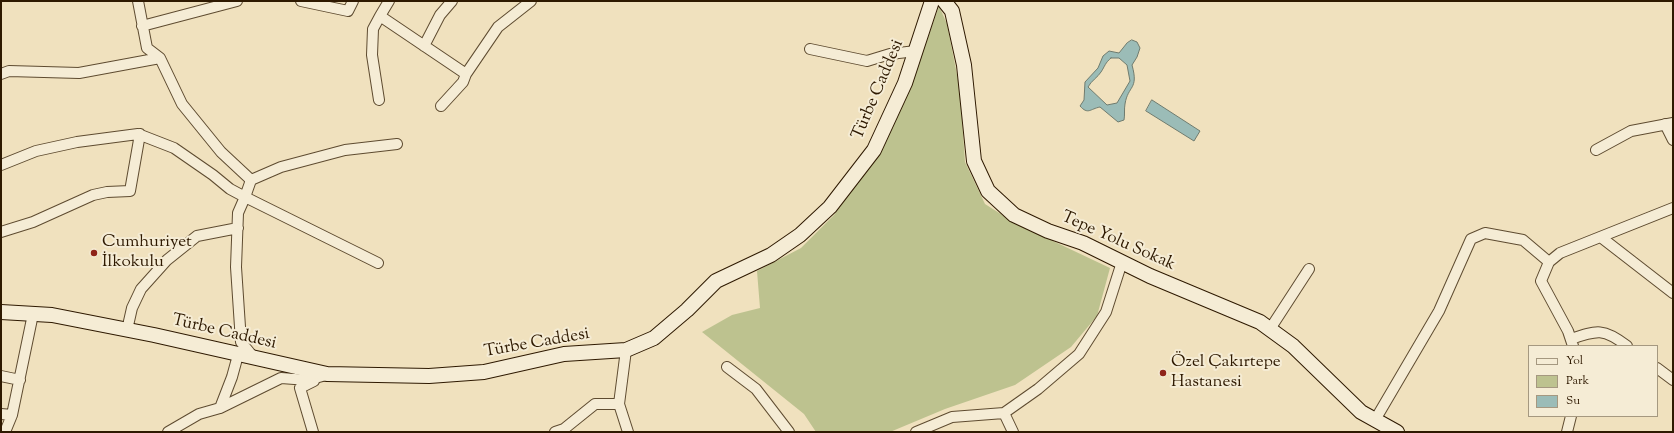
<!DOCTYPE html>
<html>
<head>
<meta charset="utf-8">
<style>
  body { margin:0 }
  #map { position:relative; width:1674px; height:433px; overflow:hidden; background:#f0e1be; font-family:"Sorts Mill Goudy",serif }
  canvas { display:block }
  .frame { position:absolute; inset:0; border:2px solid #2e1900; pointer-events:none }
  .legend { position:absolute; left:1528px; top:345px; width:130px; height:72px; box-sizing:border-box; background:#f5ecd5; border:1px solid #a59880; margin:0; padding:5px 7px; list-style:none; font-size:12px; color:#2e1900 }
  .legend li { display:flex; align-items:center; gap:8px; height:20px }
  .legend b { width:20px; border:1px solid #a59880 }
</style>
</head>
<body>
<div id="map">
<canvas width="1674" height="433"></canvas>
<div class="frame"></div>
<ul class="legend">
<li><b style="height:5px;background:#f5ecd5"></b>Yol</li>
<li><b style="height:11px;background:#bdc28f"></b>Park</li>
<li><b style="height:11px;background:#9bbcb7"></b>Su</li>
</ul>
</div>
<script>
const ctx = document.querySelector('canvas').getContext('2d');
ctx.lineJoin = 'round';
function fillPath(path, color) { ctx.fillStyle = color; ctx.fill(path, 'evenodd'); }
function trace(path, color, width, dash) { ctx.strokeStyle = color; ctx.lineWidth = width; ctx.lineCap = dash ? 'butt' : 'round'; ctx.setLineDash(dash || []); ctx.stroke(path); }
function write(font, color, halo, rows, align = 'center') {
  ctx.font = font + ' "Sorts Mill Goudy",serif'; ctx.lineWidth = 4; ctx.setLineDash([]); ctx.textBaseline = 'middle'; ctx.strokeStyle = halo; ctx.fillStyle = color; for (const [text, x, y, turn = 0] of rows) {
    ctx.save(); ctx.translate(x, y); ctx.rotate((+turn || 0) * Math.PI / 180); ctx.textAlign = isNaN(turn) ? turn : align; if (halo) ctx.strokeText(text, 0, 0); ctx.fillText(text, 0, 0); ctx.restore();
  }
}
fillPath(new Path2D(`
  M 939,6 L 947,24 L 960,90 L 965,162 L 985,204 L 1015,223 L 1110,268 L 1097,316 L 1071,347 L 1015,385 L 945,409 L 890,432 L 816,432 L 804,414 L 702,332 L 732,315 L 760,308 L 757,271 L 801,248 L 834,215 L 880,151 L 911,85 Z`), '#bdc28f');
const water = new Path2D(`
  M 1132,40 L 1137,42 L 1140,48 L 1137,57 L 1132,65 C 1139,90 1128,85 1125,104 C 1124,109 1125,115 1124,120 L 1118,122 L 1100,107 C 1090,109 1088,115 1080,106 L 1084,100 L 1085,82 L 1098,68 L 1103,56 L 1109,51 L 1119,53 L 1127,43 ZM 1111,58 L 1119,58 L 1127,65 L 1130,81 L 1117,103 L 1107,105 L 1088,87 C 1091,81 1098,77 1101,72 C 1105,66 1105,63 1111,58 Z
  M 1152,100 L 1200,131 L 1194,141 L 1146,111 Z`);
fillPath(water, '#9bbcb7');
trace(water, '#6f7b6e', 1);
const street = new Path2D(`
  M 138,1 L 147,48 L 160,58 L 182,104 L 221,152 L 251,180
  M 301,1 L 348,11 L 353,1
  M 389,1 L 380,16 L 466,74
  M 142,26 L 237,1
  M 424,46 L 440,15 L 452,1
  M 810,49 L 867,61 L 890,54 L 916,51
  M 1,74 L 9,71 L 79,73 L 160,58
  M 379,100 L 372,55 L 373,29 L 380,16
  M 441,106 L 463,82 L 466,74 L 498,27 L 531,1
  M 1665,124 L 1673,140
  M 1596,150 L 1631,131 L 1673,123
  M 1,165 L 36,151 L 77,142 L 138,134 L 174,148 L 213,175 L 230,189 L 245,197 L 251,180
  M 251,180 L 281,167 L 345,150 L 397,144
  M 1,232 L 33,222 L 93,195 L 107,192 L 130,191 L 140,134
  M 1602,238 L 1673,293
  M 1270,329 L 1309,269
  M 127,330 L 132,308 L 141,289 L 167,260 L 197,236 L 238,228
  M 1571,339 C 1597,330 1604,328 1627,346
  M 1573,346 L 1568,331 L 1541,281 L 1549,262 L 1560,253 L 1673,208
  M 626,350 L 619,404 L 628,432
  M 255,359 L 241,342 L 236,267 L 238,213 L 245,197 L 378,263
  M 727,367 L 756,389 L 789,432
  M 1657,368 L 1673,380
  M 1,376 L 20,380
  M 220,408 L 281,378 L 308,380 L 326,375
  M 1004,413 L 1013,432
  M 1,414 L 12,415
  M 1375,420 L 1439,311 L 1471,239 L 1485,233 L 1523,240 L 1549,262
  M 5,432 L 12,415 L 33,314
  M 168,432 L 199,414 L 220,408 L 232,377 L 238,355
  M 313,432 L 300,388 L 314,381
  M 555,432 L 564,429 L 595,404 L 619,404
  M 916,432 L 952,417 L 1004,413 L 1038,389 L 1079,354 L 1106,312 L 1122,262
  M 1567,432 L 1571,416`);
const secondary = new Path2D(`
  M 944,1 L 952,11 L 964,65 L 974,161 L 988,191 L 1014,215 L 1048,231 L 1083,243 L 1150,276 L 1260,322 L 1293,346 L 1361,412 L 1397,432
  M 1,312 L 52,315 L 154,335 L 327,374 L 429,376 L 484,372 L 564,354 L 626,350 L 654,338 L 687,310 L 716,281 L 771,255 L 800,235 L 830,207 L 874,150 L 905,83 L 932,1`);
trace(street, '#5e4b30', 12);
trace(secondary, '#2e1900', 16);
trace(street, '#f5ecd5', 10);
trace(secondary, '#f5ecd5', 14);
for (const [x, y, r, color] of [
  [94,253,4,"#8f2418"],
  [1163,373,4,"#8f2418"]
]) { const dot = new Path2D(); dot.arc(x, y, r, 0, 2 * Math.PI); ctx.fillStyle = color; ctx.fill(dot); trace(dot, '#f5ecd5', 1.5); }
write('17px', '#2e1900', '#f5ecd5', [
  ["Türbe Caddesi",879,90,-67],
  ["Tepe Yolu Sokak",1118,242,24],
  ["Türbe Caddesi",224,333,13],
  ["Türbe Caddesi",537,344,-10]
]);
write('17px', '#2e1900', '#f5ecd5', [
  ["Cumhuriyet",102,243],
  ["İlkokulu",102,263],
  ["Özel Çakırtepe",1171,363],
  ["Hastanesi",1171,383]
], 'left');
</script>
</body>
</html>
